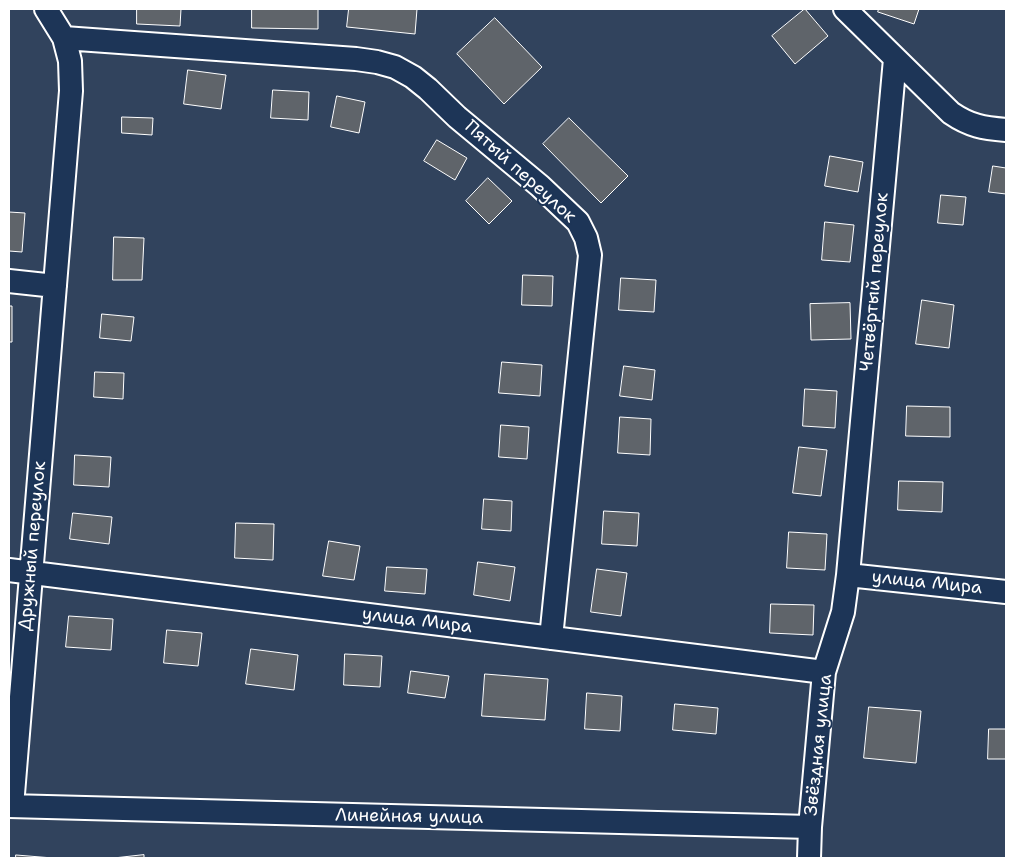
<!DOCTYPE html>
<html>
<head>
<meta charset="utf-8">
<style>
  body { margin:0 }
  #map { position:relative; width:1015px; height:867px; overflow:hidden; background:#31435d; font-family:"Shantell Sans",sans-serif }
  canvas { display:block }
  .frame { position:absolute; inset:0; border:10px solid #fff; pointer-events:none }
</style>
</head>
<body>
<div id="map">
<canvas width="1015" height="867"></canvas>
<div class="frame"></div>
</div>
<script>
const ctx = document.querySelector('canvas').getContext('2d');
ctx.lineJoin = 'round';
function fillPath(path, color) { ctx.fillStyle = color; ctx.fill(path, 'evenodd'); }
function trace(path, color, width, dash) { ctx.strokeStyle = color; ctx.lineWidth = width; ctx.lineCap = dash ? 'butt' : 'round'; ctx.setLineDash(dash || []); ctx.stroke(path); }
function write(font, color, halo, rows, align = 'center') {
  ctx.font = font + ' "Shantell Sans",sans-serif'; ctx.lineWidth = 4; ctx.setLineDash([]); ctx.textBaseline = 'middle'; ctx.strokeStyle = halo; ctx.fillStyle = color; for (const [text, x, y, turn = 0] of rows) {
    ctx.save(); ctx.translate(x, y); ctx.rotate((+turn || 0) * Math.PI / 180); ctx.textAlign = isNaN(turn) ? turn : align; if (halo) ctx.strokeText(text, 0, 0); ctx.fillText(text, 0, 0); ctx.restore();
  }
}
const building = new Path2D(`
  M 137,9 L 181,9 L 180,26 L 137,24 Z
  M 252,9 L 318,9 L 318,29 L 252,28 Z
  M 349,9 L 417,9 L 415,34 L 347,27 Z
  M 805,9 L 828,36 L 795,64 L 772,36 Z
  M 879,9 L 919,9 L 914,24 L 878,12 Z
  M 495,18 L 542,67 L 504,104 L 457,54 Z
  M 188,70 L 226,75 L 221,109 L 184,104 Z
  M 273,90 L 309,92 L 308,120 L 271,118 Z
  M 337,96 L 365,102 L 359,133 L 331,127 Z
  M 122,117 L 153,118 L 152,135 L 122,133 Z
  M 569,118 L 628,176 L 601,203 L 543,144 Z
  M 437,140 L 467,158 L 455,180 L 424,161 Z
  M 830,156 L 863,162 L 858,192 L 825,186 Z
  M 993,166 L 1006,168 L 1006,194 L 989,192 Z
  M 488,178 L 512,201 L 489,224 L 466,201 Z
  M 941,195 L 966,197 L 963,225 L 938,223 Z
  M 9,212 L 25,213 L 22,252 L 9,251 Z
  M 825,222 L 854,225 L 850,262 L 822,260 Z
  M 114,237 L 144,238 L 142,280 L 113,280 Z
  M 523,275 L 553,276 L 552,306 L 522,305 Z
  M 621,278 L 656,280 L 654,312 L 619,310 Z
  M 922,300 L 954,305 L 949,348 L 916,344 Z
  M 850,303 L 851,339 L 811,340 L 810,304 Z
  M 9,306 L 12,306 L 12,342 L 9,342 Z
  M 102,314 L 134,317 L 131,341 L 100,338 Z
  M 502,362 L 542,365 L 540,396 L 499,393 Z
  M 624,366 L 655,370 L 652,400 L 620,396 Z
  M 95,372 L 124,373 L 123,399 L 94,397 Z
  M 805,389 L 837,391 L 835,428 L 803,426 Z
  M 907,406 L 950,407 L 950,437 L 906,436 Z
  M 620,417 L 651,419 L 650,455 L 618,453 Z
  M 501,425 L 529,427 L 527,459 L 499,457 Z
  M 799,447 L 827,450 L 821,496 L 793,493 Z
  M 75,455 L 111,457 L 109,487 L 74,485 Z
  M 899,481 L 943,482 L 942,512 L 898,510 Z
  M 484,499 L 512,501 L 511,531 L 482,529 Z
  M 604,511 L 639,513 L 637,546 L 602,544 Z
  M 73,513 L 112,517 L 109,544 L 70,539 Z
  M 236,523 L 274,524 L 273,560 L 235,558 Z
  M 789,532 L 827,534 L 825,570 L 787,568 Z
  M 329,541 L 360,546 L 354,580 L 323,576 Z
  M 478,562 L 515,567 L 510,601 L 474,595 Z
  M 387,567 L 427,569 L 425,594 L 385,591 Z
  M 597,569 L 627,573 L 621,616 L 591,612 Z
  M 771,604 L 814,605 L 813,635 L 770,633 Z
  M 69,616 L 113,619 L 111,650 L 66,647 Z
  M 167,630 L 202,633 L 198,666 L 164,663 Z
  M 251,649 L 298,655 L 294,690 L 246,684 Z
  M 345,654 L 382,656 L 380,687 L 344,685 Z
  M 411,671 L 449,676 L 445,698 L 408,693 Z
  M 485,674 L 548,679 L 545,720 L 482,716 Z
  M 587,693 L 622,696 L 620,731 L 585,729 Z
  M 675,704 L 718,708 L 716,734 L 673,730 Z
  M 869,707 L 921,711 L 916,763 L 864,758 Z
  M 989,729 L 1006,729 L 1006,759 L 988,759 Z
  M 16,855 L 53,858 L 16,858 Z
  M 144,855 L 144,858 L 114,858 Z`);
fillPath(building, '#5f646a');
trace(building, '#fff', 1);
const street = new Path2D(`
  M 845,9 L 951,113 C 970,126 983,128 1006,130
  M 64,38 L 356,59 L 377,62 L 395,67 L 413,77 L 428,89 L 457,117 L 540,186 L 578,222 L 586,238 L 590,255 L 551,638
  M 9,281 L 55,286
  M 9,570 L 824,672
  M 848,575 L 1006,592
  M 9,806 L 810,827
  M 12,806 L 71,91 L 70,61 L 64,38 L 46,9
  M 809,858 L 810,827 L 824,672 L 843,612 L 848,575 L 895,59`);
trace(street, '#fff', 26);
trace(street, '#1d3557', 22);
write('18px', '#fff', '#1d3557', [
  ["Пятый переулок",520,172,42],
  ["Четвёртый переулок",875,282,-85],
  ["Дружный переулок",33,546,-85],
  ["улица Мира",927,583,6],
  ["улица Мира",417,621,7],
  ["Звёздная улица",819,745,-84],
  ["Линейная улица",409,817,1]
]);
</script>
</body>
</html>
